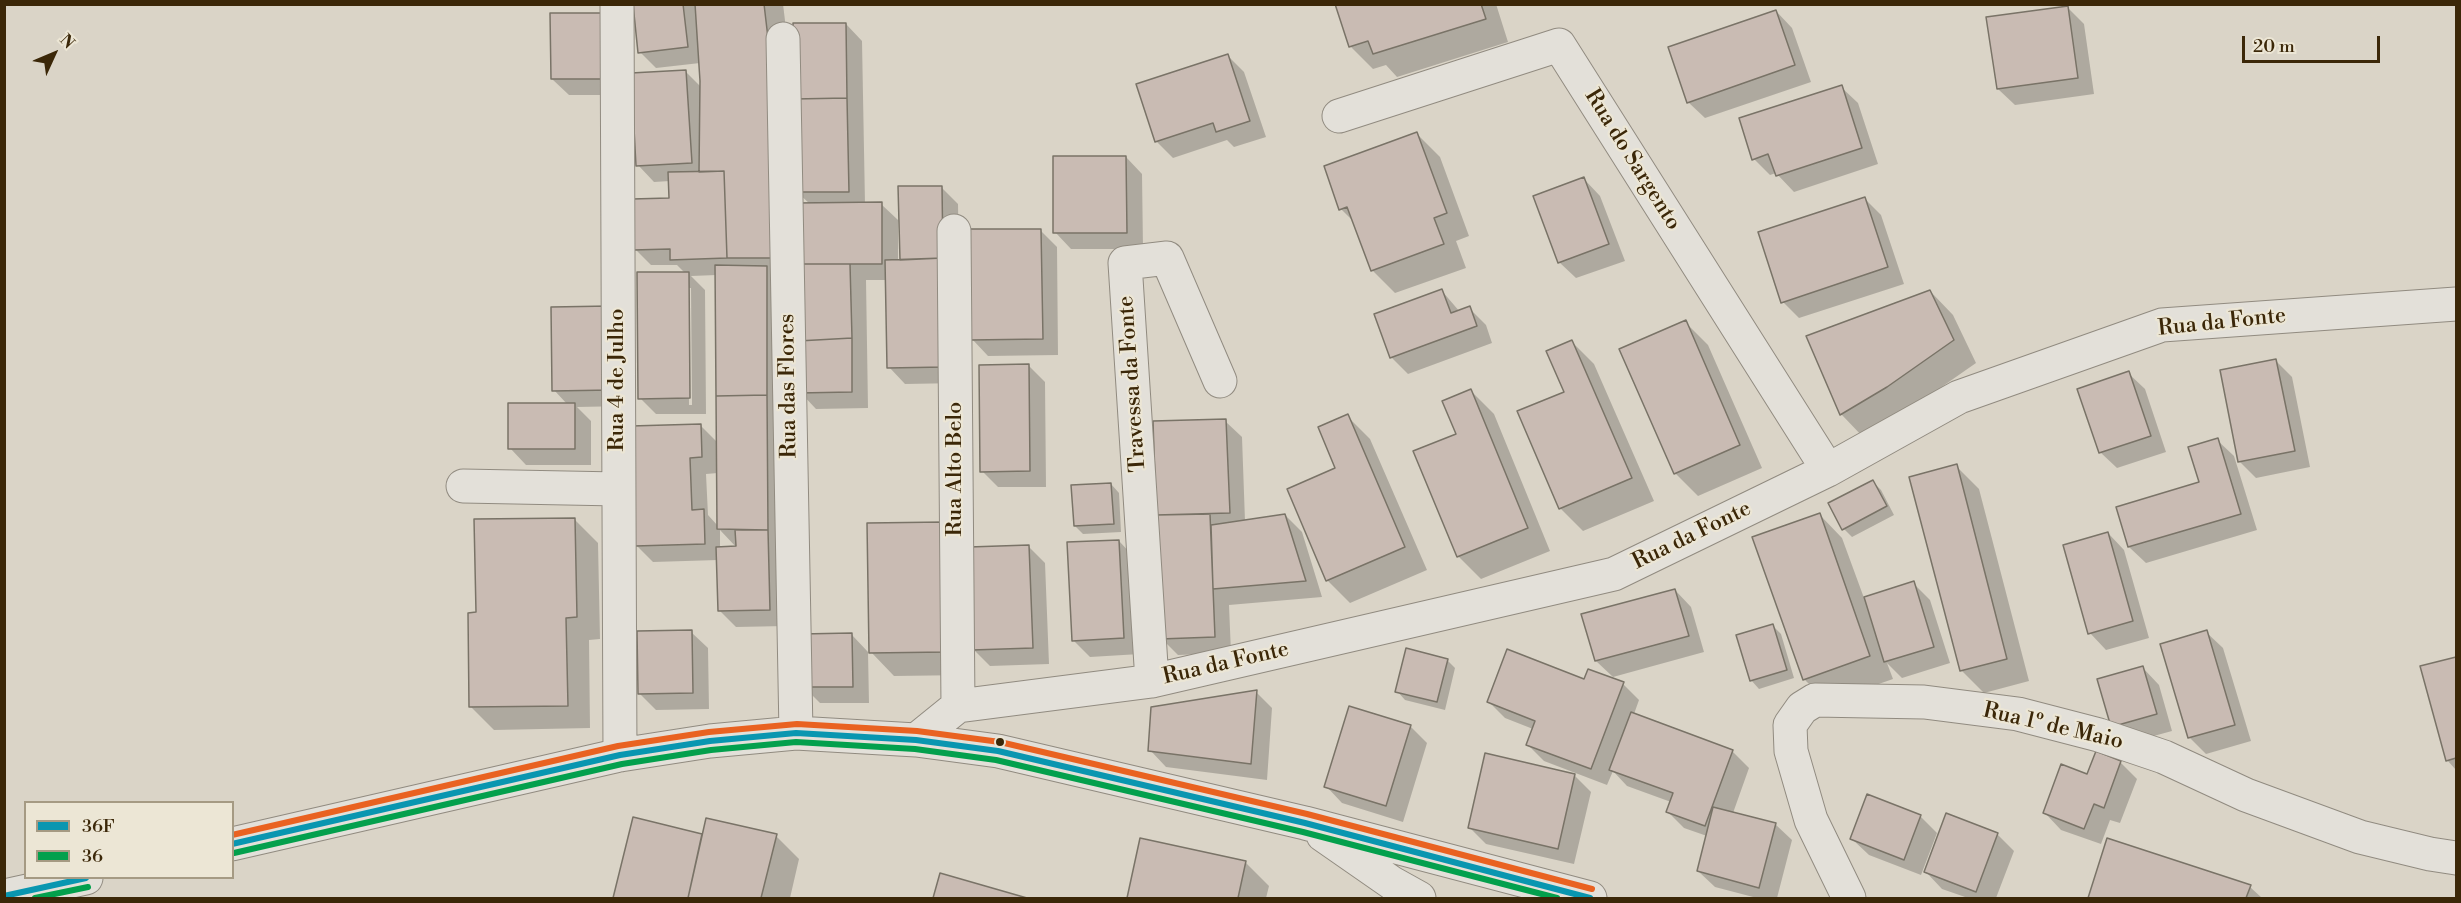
<!DOCTYPE html>
<html>
<head>
<meta charset="utf-8">
<style>
  body { margin:0 }
  #map { position:relative; width:2461px; height:903px; overflow:hidden; background:#dad4c7; font-family:"Libre Bodoni",serif }
  canvas { display:block }
  .frame { position:absolute; inset:0; border:6px solid #3b2708; pointer-events:none }
  .legend { position:absolute; left:24px; top:801px; width:210px; height:78px; box-sizing:border-box; background:#ece6d5; border:2px solid #a59a83; margin:0; padding:8px 10px; list-style:none; font-size:18px; color:#3b2708 }
  .legend li { display:flex; align-items:center; gap:12px; height:30px }
  .legend b { width:30px; border:2px solid #a59a83 }
  .north { position:absolute; left:24px; top:24px; width:60px; height:60px; -webkit-text-stroke:4px #ece6d5; paint-order:stroke; rotate:46deg; font-size:16px; font-weight:700; line-height:24px; text-align:center; color:#3b2708 }
  .north::after { content:''; display:block; margin:auto; width:21px; height:27px; background:#3b2708; clip-path:polygon(50% 0,100% 100%,50% 72%,0 100%) }
  .scale { position:absolute; left:2242px; top:36px; width:138px; height:27px; box-sizing:border-box; border:3px solid #3b2708; border-top:0; padding-left:8px; font-size:18px; line-height:21px; white-space:nowrap; color:#3b2708; -webkit-text-stroke:4px #ece6d5; paint-order:stroke }
</style>
</head>
<body>
<div id="map">
<canvas width="2461" height="903"></canvas>
<div class="frame"></div>
<ul class="legend">
<li><b style="height:8px;background:#0996b0"></b>36F</li>
<li><b style="height:8px;background:#03a04d"></b>36</li>
</ul>
<div class="north">N</div>
<div class="scale">20 m</div>
</div>
<script>
const ctx = document.querySelector('canvas').getContext('2d');
ctx.lineJoin = 'round';
function fillPath(path, color) { ctx.fillStyle = color; ctx.fill(path, 'evenodd'); }
function trace(path, color, width, dash) { ctx.strokeStyle = color; ctx.lineWidth = width; ctx.lineCap = dash ? 'butt' : 'round'; ctx.setLineDash(dash || []); ctx.stroke(path); }
function write(font, color, halo, rows, align = 'center') {
  ctx.font = font + ' "Libre Bodoni",serif'; ctx.lineWidth = 4.5; ctx.setLineDash([]); ctx.textBaseline = 'middle'; ctx.strokeStyle = halo; ctx.fillStyle = color; for (const [text, x, y, turn = 0] of rows) {
    ctx.save(); ctx.translate(x, y); ctx.rotate((+turn || 0) * Math.PI / 180); ctx.textAlign = isNaN(turn) ? turn : align; if (halo) ctx.strokeText(text, 0, 0); ctx.fillText(text, 0, 0); ctx.restore();
  }
}
fillPath(new Path2D(`
  M 634,4 L 783,4 L 790,62 L 786,626 L 736,627 L 720,611 L 718,560 L 653,562 L 637,546 L 700,425 L 718,443 L 717,275 L 691,276 L 705,290 L 706,414 L 656,414 L 640,398 L 686,274 L 677,265 L 651,265 L 635,249 L 670,200 L 670,181 L 654,182 L 638,165 L 685,71 L 701,87 L 700,63 L 656,68 L 640,52 ZM 688,288 L 691,288 L 692,405 L 689,405 ZM 718,473 L 718,526 L 708,515 L 706,474 ZM 720,530 L 737,548 L 720,548 Z
  M 1336,4 L 1496,4 L 1508,42 L 1397,77 L 1386,65 L 1373,69 L 1350,46 Z
  M 2068,8 L 2084,24 L 2094,94 L 2015,105 L 1998,89 Z
  M 1776,11 L 1792,28 L 1811,82 L 1705,118 L 1688,102 Z
  M 605,14 L 622,95 L 569,95 L 552,79 Z
  M 846,24 L 862,41 L 865,204 L 881,204 L 898,220 L 898,261 L 901,261 L 941,187 L 958,204 L 961,383 L 905,384 L 889,367 L 887,280 L 866,280 L 868,408 L 816,409 L 800,392 L 810,204 L 797,192 Z
  M 1228,56 L 1244,72 L 1266,137 L 1234,147 L 1227,140 L 1173,158 L 1156,141 Z
  M 1841,87 L 1858,103 L 1878,164 L 1794,192 L 1776,173 L 1770,175 L 1754,159 Z
  M 1417,134 L 1440,157 L 1469,236 L 1456,241 L 1466,268 L 1395,293 L 1372,270 L 1355,223 L 1341,209 L 1325,167 Z
  M 1126,157 L 1142,174 L 1143,249 L 1071,249 L 1055,232 Z
  M 1584,179 L 1600,196 L 1625,261 L 1576,278 L 1559,262 Z
  M 1865,199 L 1881,215 L 1904,284 L 1799,318 L 1783,302 Z
  M 1040,230 L 1057,247 L 1058,355 L 988,356 L 972,339 Z
  M 1442,291 L 1460,312 L 1469,308 L 1486,325 L 1492,343 L 1408,374 L 1391,357 Z
  M 1930,291 L 1953,315 L 1976,363 L 1910,409 L 1864,438 L 1842,415 L 1808,337 Z
  M 552,309 L 628,406 L 577,407 L 591,421 L 591,465 L 526,465 L 510,448 L 567,404 L 554,390 Z
  M 1685,322 L 1708,345 L 1762,468 L 1698,496 L 1675,473 Z
  M 1571,341 L 1594,364 L 1654,501 L 1583,531 L 1560,508 Z
  M 2276,361 L 2292,377 L 2310,467 L 2256,478 L 2240,462 Z
  M 1029,366 L 1045,382 L 1046,487 L 998,487 L 982,471 Z
  M 2128,373 L 2145,389 L 2166,452 L 2117,468 L 2100,452 Z
  M 1471,391 L 1494,414 L 1550,551 L 1481,579 L 1458,556 L 1458,435 Z
  M 1347,416 L 1370,439 L 1427,570 L 1350,603 L 1327,580 L 1337,469 Z
  M 1225,421 L 1242,437 L 1245,521 L 1285,515 L 1302,532 L 1322,597 L 1229,605 L 1231,653 L 1178,655 L 1162,639 L 1155,422 Z
  M 2217,440 L 2234,456 L 2257,530 L 2146,563 L 2129,547 L 2118,508 L 2201,483 Z
  M 1956,466 L 1979,489 L 2029,681 L 1984,693 L 1961,670 Z
  M 1873,482 L 1881,490 L 1894,515 L 1852,537 L 1844,529 Z
  M 1111,484 L 1119,493 L 1121,532 L 1083,534 L 1075,526 Z
  M 1819,514 L 1842,538 L 1864,598 L 1913,583 L 1930,600 L 1950,663 L 1902,678 L 1887,663 L 1893,679 L 1827,702 L 1804,679 Z
  M 575,520 L 598,543 L 600,639 L 589,640 L 590,728 L 494,730 L 471,707 L 478,614 Z
  M 868,525 L 969,675 L 894,676 L 871,652 Z
  M 2108,533 L 2124,550 L 2149,638 L 2106,650 L 2090,633 Z
  M 1119,541 L 1135,558 L 1140,654 L 1090,657 L 1074,641 Z
  M 1029,547 L 1045,563 L 1049,664 L 990,666 L 973,649 Z
  M 1675,590 L 1691,607 L 1704,652 L 1613,677 L 1596,661 Z
  M 1772,625 L 1781,634 L 1794,678 L 1759,689 L 1751,680 Z
  M 691,632 L 708,648 L 709,709 L 656,710 L 639,693 Z
  M 2206,632 L 2223,648 L 2251,741 L 2206,754 L 2190,738 Z
  M 852,635 L 868,652 L 869,703 L 820,703 L 803,686 Z
  M 2456,658 L 2456,770 L 2447,760 L 2422,667 Z
  M 1447,660 L 1455,668 L 1445,710 L 1405,700 L 1397,691 Z
  M 2143,668 L 2159,685 L 2172,731 L 2128,743 L 2112,726 Z
  M 1585,681 L 1623,684 L 1639,700 L 1634,714 L 1732,751 L 1749,768 L 1733,813 L 1775,824 L 1792,840 L 1777,898 L 1757,898 L 1715,887 L 1698,871 L 1707,836 L 1684,828 L 1667,811 L 1671,802 L 1627,786 L 1613,771 L 1607,785 L 1544,761 L 1527,744 L 1533,729 L 1505,718 L 1489,702 Z
  M 1256,692 L 1272,708 L 1267,780 L 1166,767 L 1150,750 Z
  M 1410,726 L 1427,743 L 1403,822 L 1342,803 L 1326,786 Z
  M 2120,762 L 2137,779 L 2120,823 L 2110,820 L 2101,844 L 2061,830 L 2045,813 L 2087,776 Z
  M 1574,775 L 1591,792 L 1574,864 L 1486,844 L 1469,827 Z
  M 1920,816 L 1937,833 L 1921,875 L 1869,855 L 1852,839 Z
  M 634,819 L 703,836 L 776,836 L 799,859 L 790,898 L 614,898 Z
  M 1997,834 L 2014,851 L 1996,898 L 1968,898 L 1942,889 L 1926,872 Z
  M 1142,840 L 1246,863 L 1269,886 L 1266,898 L 1129,898 Z
  M 2108,840 L 2250,887 L 2262,898 L 2090,898 Z
  M 941,874 L 1024,898 L 934,898 Z`), '#0003');
const building = new Path2D(`
  M 633,4 L 683,4 L 688,47 L 638,53 Z
  M 695,4 L 764,4 L 768,38 L 772,258 L 727,258 L 724,171 L 699,172 L 700,81 Z
  M 1335,4 L 1481,4 L 1486,19 L 1373,54 L 1368,41 L 1349,47 Z
  M 2068,6 L 2078,78 L 1997,89 L 1986,17 Z
  M 1776,10 L 1795,65 L 1687,103 L 1668,47 Z
  M 550,13 L 605,13 L 606,79 L 551,79 Z
  M 793,23 L 846,23 L 847,98 L 794,99 Z
  M 1228,54 L 1250,121 L 1216,132 L 1213,123 L 1155,142 L 1136,84 Z
  M 686,70 L 692,163 L 636,166 L 631,73 Z
  M 1842,85 L 1862,148 L 1776,176 L 1768,154 L 1752,160 L 1739,118 Z
  M 847,98 L 849,192 L 795,192 L 794,99 Z
  M 1417,132 L 1447,213 L 1434,218 L 1444,244 L 1371,271 L 1347,207 L 1339,210 L 1324,166 Z
  M 1053,156 L 1126,156 L 1127,233 L 1053,233 Z
  M 724,171 L 727,258 L 670,260 L 670,249 L 633,250 L 632,199 L 669,198 L 668,172 Z
  M 1584,177 L 1609,244 L 1558,263 L 1533,196 Z
  M 898,186 L 942,186 L 943,258 L 900,260 Z
  M 1865,197 L 1888,267 L 1781,303 L 1758,232 Z
  M 882,202 L 882,264 L 797,264 L 796,203 Z
  M 968,229 L 1041,229 L 1043,339 L 970,340 Z
  M 943,258 L 945,367 L 887,368 L 885,260 Z
  M 797,264 L 850,264 L 852,338 L 798,341 Z
  M 715,265 L 767,266 L 767,395 L 716,396 Z
  M 637,272 L 689,272 L 690,398 L 638,399 Z
  M 1442,289 L 1451,313 L 1470,306 L 1477,326 L 1390,358 L 1374,314 Z
  M 1930,290 L 1954,340 L 1887,387 L 1840,415 L 1806,336 Z
  M 610,306 L 612,390 L 552,391 L 551,307 Z
  M 1686,320 L 1740,445 L 1674,474 L 1619,349 Z
  M 852,338 L 852,392 L 798,393 L 798,341 Z
  M 1572,340 L 1632,478 L 1559,509 L 1517,411 L 1564,392 L 1546,351 Z
  M 2276,359 L 2295,451 L 2238,462 L 2220,370 Z
  M 1029,364 L 1030,471 L 980,472 L 979,365 Z
  M 2129,371 L 2151,436 L 2099,453 L 2077,389 Z
  M 1471,389 L 1528,528 L 1457,557 L 1413,451 L 1456,434 L 1442,401 Z
  M 767,395 L 768,530 L 717,529 L 716,396 Z
  M 508,403 L 575,403 L 575,449 L 508,449 Z
  M 1348,414 L 1405,547 L 1326,581 L 1287,489 L 1335,468 L 1318,427 Z
  M 1226,419 L 1230,513 L 1156,515 L 1153,421 Z
  M 701,424 L 702,457 L 690,458 L 692,510 L 704,509 L 705,544 L 635,546 L 631,426 Z
  M 2218,438 L 2241,514 L 2128,547 L 2116,507 L 2199,482 L 2188,447 Z
  M 1957,464 L 2007,659 L 1960,671 L 1909,477 Z
  M 1873,480 L 1887,506 L 1842,530 L 1828,503 Z
  M 1111,483 L 1114,524 L 1074,526 L 1071,485 Z
  M 1820,513 L 1870,656 L 1803,680 L 1752,537 Z
  M 1210,514 L 1215,637 L 1160,639 L 1156,515 Z
  M 1285,514 L 1306,581 L 1213,589 L 1211,525 Z
  M 575,518 L 577,617 L 566,618 L 568,706 L 469,707 L 468,613 L 476,612 L 474,519 Z
  M 945,522 L 947,652 L 869,653 L 867,523 Z
  M 735,530 L 768,530 L 770,610 L 718,611 L 716,547 L 736,546 Z
  M 2108,532 L 2133,621 L 2088,634 L 2063,545 Z
  M 1119,540 L 1124,638 L 1072,641 L 1067,542 Z
  M 1029,545 L 1033,648 L 972,650 L 969,547 Z
  M 1914,581 L 1934,647 L 1884,662 L 1864,597 Z
  M 1675,589 L 1689,636 L 1595,661 L 1581,614 Z
  M 1773,624 L 1787,670 L 1750,681 L 1736,635 Z
  M 692,630 L 693,693 L 638,694 L 637,631 Z
  M 2207,630 L 2235,725 L 2188,738 L 2160,644 Z
  M 852,633 L 853,687 L 802,687 L 801,634 Z
  M 1406,648 L 1448,659 L 1437,702 L 1395,692 Z
  M 1507,649 L 1584,679 L 1588,669 L 1624,682 L 1591,769 L 1526,745 L 1535,721 L 1487,702 Z
  M 2456,657 L 2456,758 L 2446,761 L 2420,666 Z
  M 2143,666 L 2157,714 L 2111,727 L 2097,679 Z
  M 1257,690 L 1251,764 L 1148,751 L 1151,707 Z
  M 1349,706 L 1411,725 L 1386,806 L 1324,787 Z
  M 1631,712 L 1733,750 L 1705,826 L 1666,812 L 1673,793 L 1609,770 Z
  M 2096,751 L 2121,761 L 2104,808 L 2094,804 L 2084,829 L 2043,813 L 2061,764 L 2087,774 Z
  M 1485,753 L 1575,774 L 1558,849 L 1468,828 Z
  M 1867,794 L 1921,815 L 1904,860 L 1850,839 Z
  M 1713,807 L 1776,823 L 1759,888 L 1697,871 Z
  M 1946,813 L 1998,833 L 1976,892 L 1924,872 Z
  M 633,817 L 702,834 L 688,898 L 613,898 Z
  M 706,818 L 777,834 L 761,898 L 688,898 Z
  M 1140,838 L 1246,861 L 1238,898 L 1127,898 Z
  M 2107,838 L 2251,885 L 2246,898 L 2088,898 Z
  M 940,873 L 1027,898 L 933,898 Z`);
fillPath(building, '#c9bbb3');
trace(building, '#797367', 1.5);
const minor = new Path2D(`
  M 617,4 L 620,755
  M 783,39 L 796,733
  M 1339,116 L 1559,45 L 1828,470
  M 954,231 L 958,706
  M 463,486 L 618,489
  M 1152,681 L 1125,263 L 1167,258 L 1220,381
  M 916,740 L 958,706 L 1152,681 L 1614,574 L 1828,470 L 1959,397 L 2162,325 L 2456,304
  M 1323,835 L 1392,883 L 1419,898
  M 232,844 L 620,755 L 710,741 L 796,733 L 916,740 L 998,751 L 1305,823 L 1590,898
  M 4,896 L 86,878
  M 1849,898 L 1811,820 L 1791,751 L 1790,725 L 1802,708 L 1815,700 L 1924,702 L 2018,714 L 2099,735 L 2164,757 L 2246,795 L 2360,837 L 2430,854 L 2456,858`);
trace(minor, '#918b80', 35);
trace(minor, '#e3e0d9', 33);
trace(new Path2D(`
  M 232,844 L 620,755 L 710,741 L 796,733 L 916,740 L 998,751 L 1305,823 L 1590,898
  M 4,896 L 86,878`), '#0996b0', 6);
trace(new Path2D(`
  M 234,853 L 622,764 L 711,750 L 796,742 L 915,749 L 996,760 L 1303,832 L 1557,898
  M 35,898 L 88,887`), '#03a04d', 6);
trace(new Path2D(`
  M 232,835 L 618,746 L 709,732 L 797,724 L 917,731 L 1000,742 L 1307,814 L 1592,889`), '#e96221', 6);
for (const [x, y, r, color] of [
  [1000,742,5,"#3b2708"]
]) { const dot = new Path2D(); dot.arc(x, y, r, 0, 2 * Math.PI); ctx.fillStyle = color; ctx.fill(dot); trace(dot, '#ece6d5', 2); }
write('22px', '#3b2708', '#ece6d5', [
  ["Rua do Sargento",1632,160,58],
  ["Rua da Fonte",2222,323,-6],
  ["Rua 4 de Julho",618,380,-90],
  ["Travessa da Fonte",1133,384,-94],
  ["Rua das Flores",789,386,-91],
  ["Rua Alto Belo",956,469,-90],
  ["Rua da Fonte",1692,536,-26],
  ["Rua da Fonte",1226,664,-13],
  ["Rua 1º de Maio",2053,727,13]
]);
</script>
</body>
</html>
